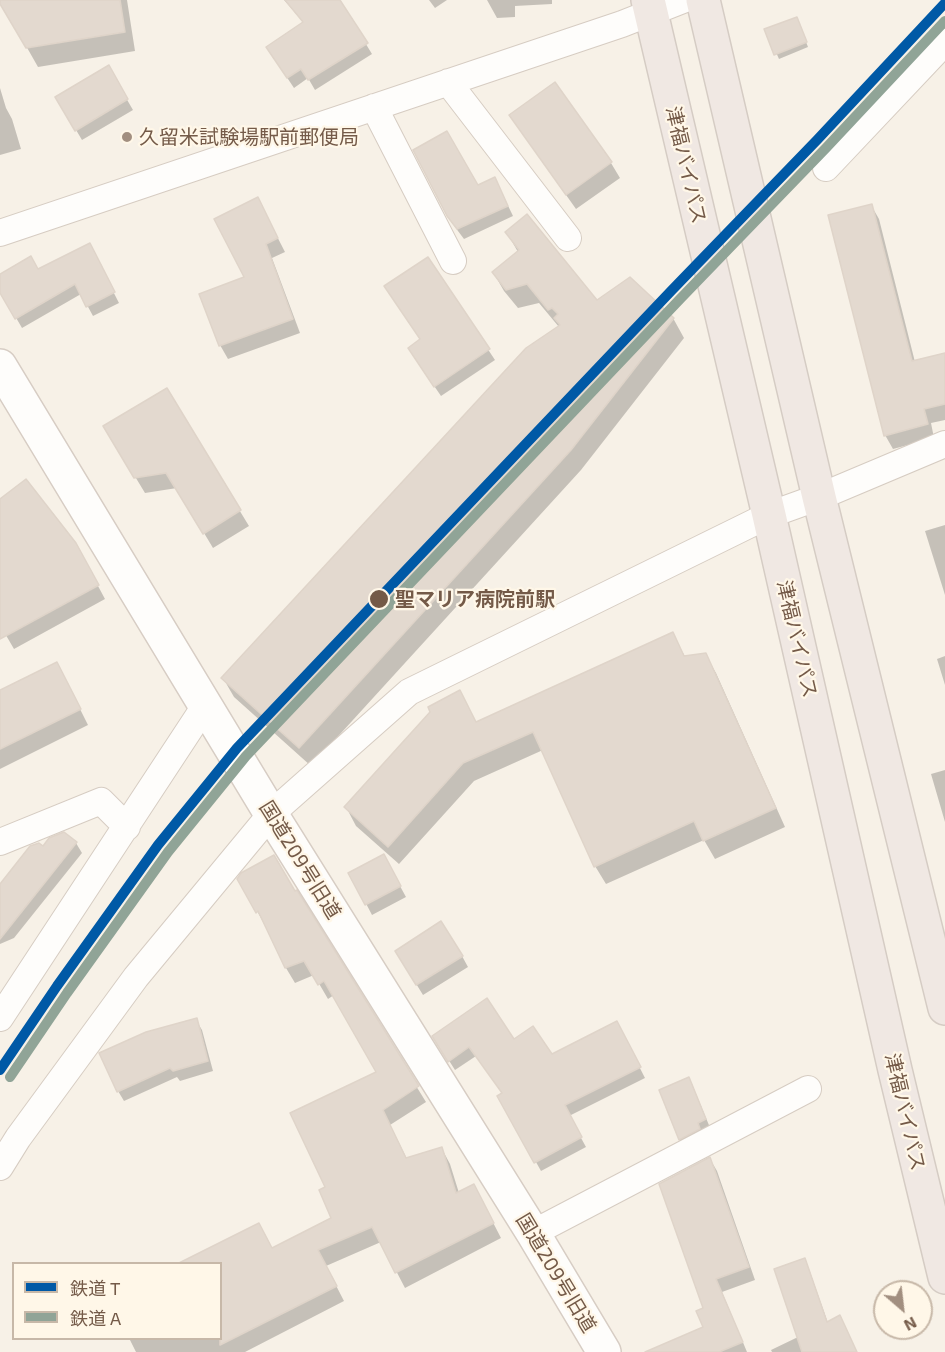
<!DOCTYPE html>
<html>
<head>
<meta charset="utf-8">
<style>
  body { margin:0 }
  #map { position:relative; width:945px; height:1352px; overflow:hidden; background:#f7f1e7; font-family:"Exo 2","Noto Sans JP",sans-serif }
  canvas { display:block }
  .legend { position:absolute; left:12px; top:1262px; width:210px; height:78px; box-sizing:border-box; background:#fff7e8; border:2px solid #c7b8a8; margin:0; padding:8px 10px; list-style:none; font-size:18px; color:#745a48 }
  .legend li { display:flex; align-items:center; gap:12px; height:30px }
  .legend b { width:30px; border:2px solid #c7b8a8 }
  .north { position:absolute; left:873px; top:1280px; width:60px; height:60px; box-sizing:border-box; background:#fff7e8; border:2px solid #c7b8a8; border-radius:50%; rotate:152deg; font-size:16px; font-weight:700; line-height:24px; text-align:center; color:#745a48 }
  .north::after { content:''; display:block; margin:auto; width:21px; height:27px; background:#a28f80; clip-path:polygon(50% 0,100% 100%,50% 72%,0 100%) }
</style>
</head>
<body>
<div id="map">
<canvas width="945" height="1352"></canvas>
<ul class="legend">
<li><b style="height:8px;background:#0059a6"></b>鉄道 T</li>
<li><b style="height:8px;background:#90a497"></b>鉄道 A</li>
</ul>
<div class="north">N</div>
</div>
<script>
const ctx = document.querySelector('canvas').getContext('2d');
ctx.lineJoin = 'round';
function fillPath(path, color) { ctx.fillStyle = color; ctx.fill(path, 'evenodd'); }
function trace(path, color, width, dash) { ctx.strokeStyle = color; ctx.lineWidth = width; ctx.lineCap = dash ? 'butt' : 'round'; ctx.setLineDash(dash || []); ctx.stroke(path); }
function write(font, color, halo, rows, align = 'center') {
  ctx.font = font + ' "Exo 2","Noto Sans JP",sans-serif'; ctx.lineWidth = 4.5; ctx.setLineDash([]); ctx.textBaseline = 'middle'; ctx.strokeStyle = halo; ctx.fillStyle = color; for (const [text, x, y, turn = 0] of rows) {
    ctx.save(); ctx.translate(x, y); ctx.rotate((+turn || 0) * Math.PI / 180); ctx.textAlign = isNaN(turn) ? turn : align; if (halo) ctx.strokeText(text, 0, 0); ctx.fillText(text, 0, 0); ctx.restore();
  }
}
fillPath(new Path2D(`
  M 9,0 L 127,0 L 135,51 L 38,67 L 13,23 Z
  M 284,0 L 339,0 L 372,54 L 315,90 L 308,78 L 294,88 L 274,58 L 304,23 Z
  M 429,0 L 447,0 L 435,8 Z
  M 487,0 L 552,0 L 552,4 L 515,6 L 515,17 L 497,18 Z
  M 799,24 L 808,47 L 779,59 L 766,30 Z
  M 108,67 L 133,110 L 82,140 L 57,98 Z
  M 555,84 L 611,163 L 620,178 L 576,209 L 520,130 L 511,115 Z
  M 0,88 L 6,108 L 12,119 L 21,149 L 0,155 Z
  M 477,187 L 500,189 L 513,216 L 464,239 L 455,227 L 448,216 Z
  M 871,205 L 879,219 L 915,362 L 945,355 L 945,420 L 931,423 L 934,438 L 893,449 L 885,435 Z
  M 265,213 L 285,252 L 272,258 L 300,333 L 228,359 L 220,345 L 246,278 Z
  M 507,233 L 596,302 L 673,318 L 684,338 L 581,470 L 311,766 L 234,697 L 223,678 L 559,327 L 539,303 L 518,308 L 504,291 L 493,272 L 518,252 Z
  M 95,256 L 119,303 L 93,316 L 81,294 L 22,328 L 0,290 L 0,276 L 37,271 Z
  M 428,259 L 495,360 L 441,396 L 415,358 L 421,340 Z
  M 166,390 L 249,526 L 213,548 L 177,488 L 145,493 L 105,427 Z
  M 0,501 L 83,558 L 105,599 L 14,649 L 0,625 Z
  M 945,525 L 945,595 L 925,531 Z
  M 672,634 L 686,658 L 705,655 L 716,673 L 785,827 L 715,859 L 704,840 L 606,884 L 595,866 L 543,750 L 474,781 L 399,864 L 356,826 L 346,807 L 476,723 Z
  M 945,656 L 945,685 L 937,659 Z
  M 65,679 L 88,725 L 0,769 L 0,692 Z
  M 945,770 L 945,822 L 931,774 Z
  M 76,843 L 82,853 L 14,938 L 0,944 L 0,886 L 43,848 Z
  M 389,866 L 406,897 L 372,915 L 350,873 Z
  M 239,879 L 295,893 L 296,892 L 426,1102 L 390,1125 L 407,1159 L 442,1149 L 450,1164 L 459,1193 L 482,1201 L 501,1238 L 405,1288 L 381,1242 L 326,1266 L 344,1301 L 245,1352 L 136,1352 L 129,1338 L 220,1338 L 220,1264 L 182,1264 L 258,1225 L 272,1250 L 333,1218 L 379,1072 L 334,995 L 328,999 L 314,975 L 295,983 L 286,968 L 267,926 L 266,927 Z
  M 462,956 L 468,967 L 423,995 L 402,961 Z
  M 196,1020 L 202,1030 L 213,1071 L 180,1081 L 177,1077 L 124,1101 L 118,1091 Z
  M 622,1033 L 645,1078 L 569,1116 L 586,1147 L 541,1171 L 499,1096 L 503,1094 L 476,1056 L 455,1070 L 434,1037 L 552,1055 Z
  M 688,1079 L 694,1089 L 711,1130 L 686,1149 L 680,1139 Z
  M 710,1159 L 717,1171 L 755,1280 L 722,1292 L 747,1352 L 648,1352 L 705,1328 Z
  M 804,1260 L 809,1269 L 828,1323 L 857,1352 L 772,1352 L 771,1350 L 798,1337 Z`), '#0003');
const building = new Path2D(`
  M 0,0 L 120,0 L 125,32 L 26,48 L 0,4 Z
  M 285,0 L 340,0 L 368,43 L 308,80 L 301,69 L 287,78 L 266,47 L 303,22 Z
  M 797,17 L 807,42 L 774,55 L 764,29 Z
  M 109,65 L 128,99 L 75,131 L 55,97 Z
  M 555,82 L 612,162 L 566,195 L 509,115 Z
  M 447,131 L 478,185 L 495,177 L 508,206 L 457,229 L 447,216 L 413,150 Z
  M 258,197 L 278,238 L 266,244 L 293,319 L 219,346 L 199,294 L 244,277 L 214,219 Z
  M 872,204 L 912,361 L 945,353 L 945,404 L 924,409 L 928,424 L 884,436 L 828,215 Z
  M 527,214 L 597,300 L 630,277 L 674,318 L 571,450 L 299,748 L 221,678 L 526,348 L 560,325 L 554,318 L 558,314 L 552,308 L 548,310 L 527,284 L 506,290 L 492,272 L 519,250 L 505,232 Z
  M 90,243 L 115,292 L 86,307 L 75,284 L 15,319 L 0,293 L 0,274 L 31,256 L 38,269 Z
  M 428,257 L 490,349 L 434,387 L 408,348 L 420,339 L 384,286 Z
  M 167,388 L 241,510 L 203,534 L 166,473 L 134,478 L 103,426 Z
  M 26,479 L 76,543 L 99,585 L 0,639 L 0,499 Z
  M 673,632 L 684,656 L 706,653 L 776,808 L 703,841 L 694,821 L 594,867 L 533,732 L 463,763 L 388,847 L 344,807 L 430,712 L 428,707 L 460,690 L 476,722 Z
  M 57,662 L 81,709 L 0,749 L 0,690 Z
  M 64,832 L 77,842 L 0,939 L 0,884 L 30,846 L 39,843 L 43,846 L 49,838 Z
  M 384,854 L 401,886 L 365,905 L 348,873 Z
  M 274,855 L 295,891 L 297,890 L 419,1086 L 383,1110 L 406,1158 L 442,1147 L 456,1193 L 474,1184 L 494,1223 L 395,1273 L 372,1227 L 318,1250 L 337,1286 L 220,1345 L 220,1263 L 179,1263 L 259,1223 L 272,1248 L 331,1218 L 319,1190 L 325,1187 L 290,1113 L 376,1072 L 324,981 L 318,985 L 304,961 L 285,968 L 258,911 L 256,913 L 237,879 L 241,873 Z
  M 441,921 L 463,956 L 416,985 L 395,951 Z
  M 487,998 L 514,1039 L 533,1026 L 552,1054 L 617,1021 L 641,1067 L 565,1105 L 582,1137 L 534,1163 L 497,1096 L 502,1093 L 469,1047 L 448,1062 L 432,1036 Z
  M 197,1018 L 208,1061 L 173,1071 L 170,1068 L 117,1092 L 99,1053 L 146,1032 Z
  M 689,1077 L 706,1119 L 698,1123 L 700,1129 L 679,1140 L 659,1090 Z
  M 710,1157 L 749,1267 L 716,1279 L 743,1342 L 719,1352 L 645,1352 L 703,1327 L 696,1311 L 703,1308 L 659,1184 Z
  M 805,1258 L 827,1322 L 840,1315 L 857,1352 L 802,1352 L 774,1269 Z`);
fillPath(building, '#e3d9cf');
trace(building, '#dfd4c9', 1.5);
const street = new Path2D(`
  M 448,82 L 568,238
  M 374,107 L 453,261
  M 826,168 L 945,42
  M 0,233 L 622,24 L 683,0
  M 0,842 L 101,801 L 127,827
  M 0,1018 L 205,706
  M 0,1167 L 18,1138 L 136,977 L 271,814 L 409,692 L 769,515 L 819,497 L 945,444
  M 533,1233 L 808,1089`);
const secondary = new Path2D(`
  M 0,366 L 271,814 L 533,1233 L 604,1352`);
const highway = new Path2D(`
  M 648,0 L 769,515 L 895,1070 L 945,1277
  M 703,0 L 819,497 L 945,1008`);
trace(street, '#d6ccc2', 28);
trace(secondary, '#d7cdc4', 36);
trace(highway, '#d5ccc4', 36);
trace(street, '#fefdfb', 26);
trace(secondary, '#fefdfb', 33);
trace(highway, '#f0e8e3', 33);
trace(new Path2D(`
  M 0,1070 L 57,986 L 158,845 L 237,748 L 672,290 L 817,140 L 945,3`), '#0059a6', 10);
trace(new Path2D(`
  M 10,1077 L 67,993 L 168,852 L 246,756 L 681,298 L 826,148 L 945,21`), '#90a497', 10);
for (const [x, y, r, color] of [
  [127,137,6,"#a28f80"],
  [379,599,10,"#745a48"]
]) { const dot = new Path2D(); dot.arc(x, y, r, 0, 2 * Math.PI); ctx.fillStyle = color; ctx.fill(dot); trace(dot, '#fff7e8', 2); }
write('20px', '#745a48', '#fff7e8', [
  ["久留米試験場駅前郵便局",139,137]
], 'left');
write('20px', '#745a48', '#fff7e8', [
  ["津福バイパス",686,165,77],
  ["津福バイパス",797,639,77],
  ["国道209号旧道",300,860,58],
  ["津福バイパス",905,1112,77],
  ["国道209号旧道",556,1273,59]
]);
write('bold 20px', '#745a48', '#fff7e8', [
  ["聖マリア病院前駅",395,599]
], 'left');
</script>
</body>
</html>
